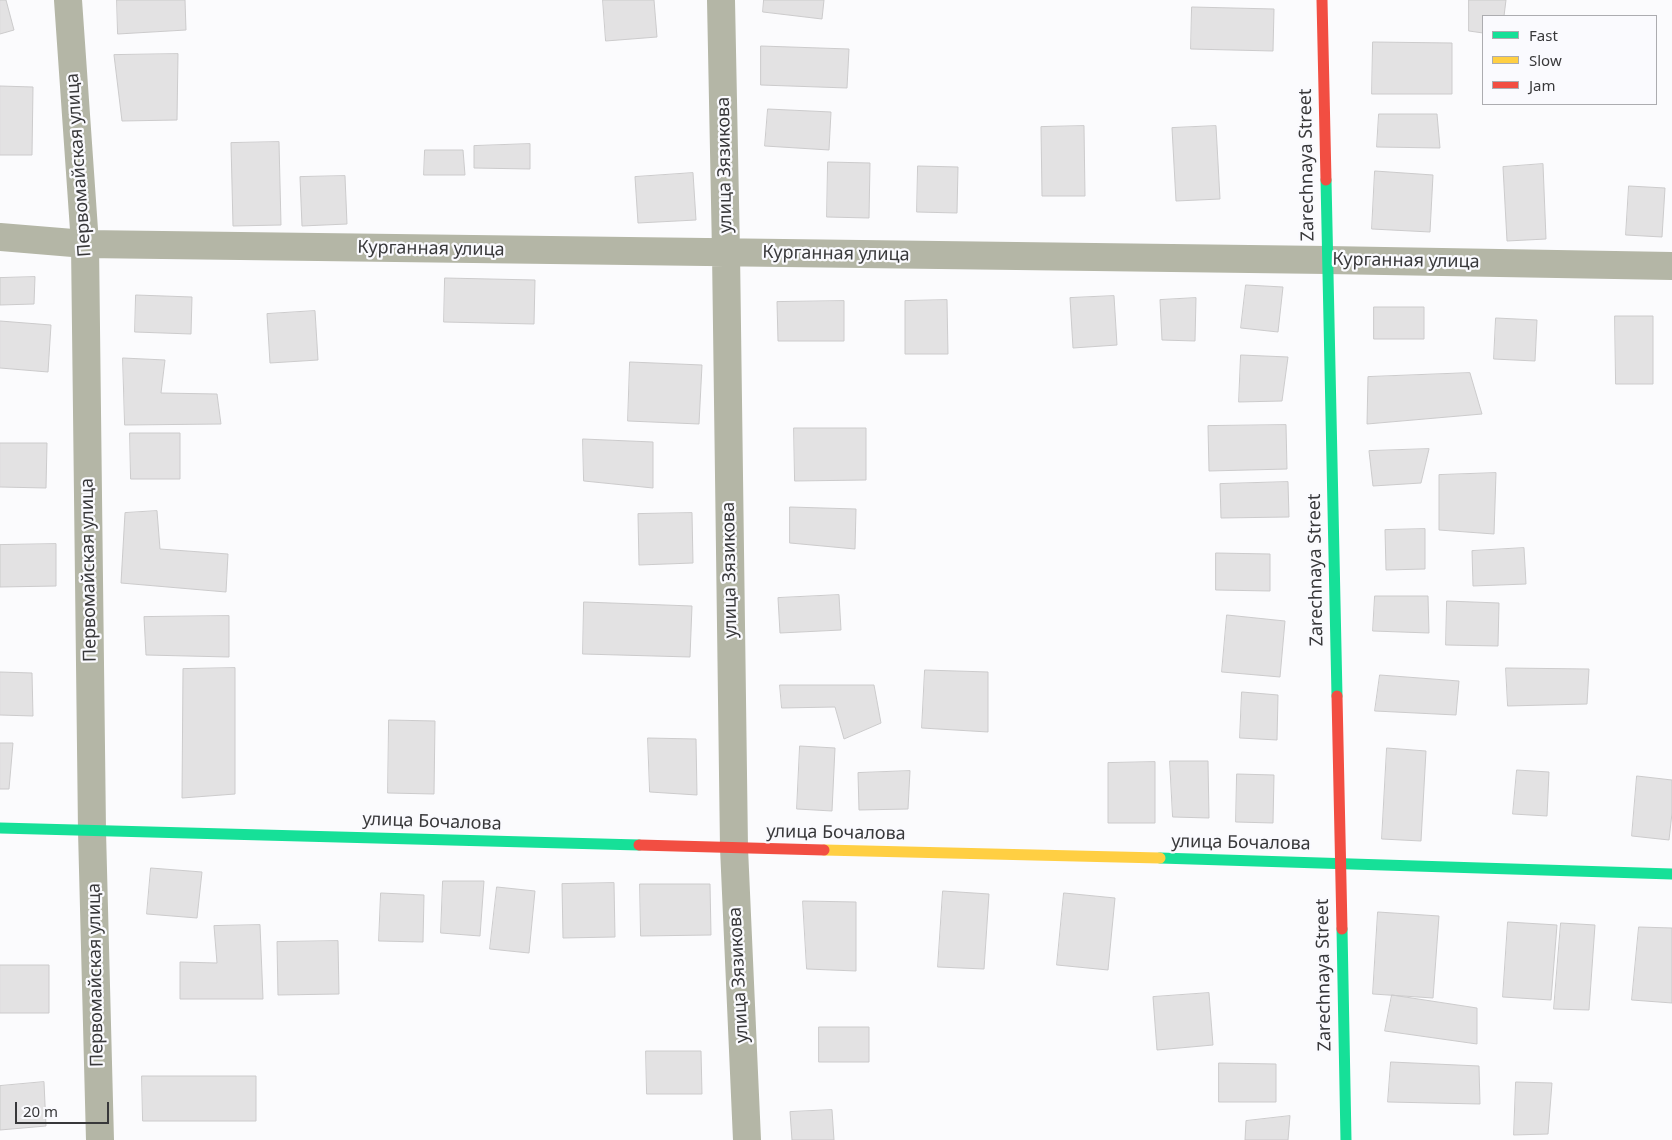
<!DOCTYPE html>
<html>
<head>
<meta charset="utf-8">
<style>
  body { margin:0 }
  #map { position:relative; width:1672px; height:1140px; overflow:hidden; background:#fbfbfd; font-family:"Noto Sans",sans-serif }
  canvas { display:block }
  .legend { position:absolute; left:1482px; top:15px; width:175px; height:90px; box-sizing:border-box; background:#fafafe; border:1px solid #acacb0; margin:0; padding:6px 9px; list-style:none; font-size:15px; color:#38383a }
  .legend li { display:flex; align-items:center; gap:10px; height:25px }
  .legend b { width:25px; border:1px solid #acacb0 }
  .scale { position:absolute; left:15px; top:1102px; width:94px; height:22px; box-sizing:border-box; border:2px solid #38383a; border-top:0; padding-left:6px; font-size:15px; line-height:18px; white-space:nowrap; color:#38383a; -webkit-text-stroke:4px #fafafe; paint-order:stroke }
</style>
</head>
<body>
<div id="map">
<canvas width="1672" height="1140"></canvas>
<ul class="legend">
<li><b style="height:6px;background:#16e098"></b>Fast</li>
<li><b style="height:6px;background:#ffcf43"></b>Slow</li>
<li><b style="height:6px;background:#f24e42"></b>Jam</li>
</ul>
<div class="scale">20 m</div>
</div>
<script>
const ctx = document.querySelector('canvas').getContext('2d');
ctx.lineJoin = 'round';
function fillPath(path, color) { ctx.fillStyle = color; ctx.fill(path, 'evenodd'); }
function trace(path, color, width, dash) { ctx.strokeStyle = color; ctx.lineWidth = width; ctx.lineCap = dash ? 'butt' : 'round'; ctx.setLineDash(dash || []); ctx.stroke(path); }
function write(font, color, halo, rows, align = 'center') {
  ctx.font = font + ' "Noto Sans",sans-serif'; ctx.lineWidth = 4.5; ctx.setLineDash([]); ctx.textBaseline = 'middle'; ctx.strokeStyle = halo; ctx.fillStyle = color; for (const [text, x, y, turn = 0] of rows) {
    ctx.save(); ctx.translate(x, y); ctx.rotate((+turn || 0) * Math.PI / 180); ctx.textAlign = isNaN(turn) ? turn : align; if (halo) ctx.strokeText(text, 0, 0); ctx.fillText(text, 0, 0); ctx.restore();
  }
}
const building = new Path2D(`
  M 0,0 L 6,0 L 14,30 L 0,34 Z
  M 117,0 L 185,0 L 186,30 L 118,34 Z
  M 603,0 L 654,0 L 657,37 L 606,41 Z
  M 764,0 L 824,0 L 822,19 L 763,12 Z
  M 1469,0 L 1506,0 L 1504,16 L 1483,16 L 1483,33 L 1469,31 Z
  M 1192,7 L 1274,9 L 1273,51 L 1191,49 Z
  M 1373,42 L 1452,43 L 1452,94 L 1372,94 Z
  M 761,46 L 849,49 L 847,88 L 761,85 Z
  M 178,54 L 177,120 L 122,121 L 114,55 Z
  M 0,86 L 33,87 L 32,155 L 0,155 Z
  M 768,109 L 831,112 L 829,150 L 765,146 Z
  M 1379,114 L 1437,114 L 1440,148 L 1377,147 Z
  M 1084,126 L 1085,196 L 1042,196 L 1041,127 Z
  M 1216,126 L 1220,199 L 1176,201 L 1172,128 Z
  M 279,142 L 281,225 L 233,226 L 231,143 Z
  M 530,144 L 530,169 L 474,168 L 474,146 Z
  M 425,150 L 463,150 L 465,175 L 424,175 Z
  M 828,162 L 870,163 L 869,218 L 827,217 Z
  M 1543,164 L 1546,239 L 1507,241 L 1503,167 Z
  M 918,166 L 958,167 L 957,213 L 917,212 Z
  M 1375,171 L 1433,175 L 1430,232 L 1372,229 Z
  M 693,173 L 696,220 L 638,223 L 635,177 Z
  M 345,176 L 347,224 L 302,226 L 300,177 Z
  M 1629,186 L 1665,188 L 1662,237 L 1626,235 Z
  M 35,277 L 34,304 L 0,305 L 0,278 Z
  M 445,278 L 535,280 L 534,324 L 444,322 Z
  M 1246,285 L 1283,287 L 1278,332 L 1241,328 Z
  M 136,295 L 192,297 L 191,334 L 135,332 Z
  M 1114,296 L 1117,345 L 1073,348 L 1070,298 Z
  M 1196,298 L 1195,341 L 1162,340 L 1160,300 Z
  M 947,300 L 948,354 L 905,354 L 905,301 Z
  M 844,301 L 844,341 L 778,341 L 777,302 Z
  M 1374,307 L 1424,307 L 1424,339 L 1374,339 Z
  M 315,311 L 318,360 L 270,363 L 267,314 Z
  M 1615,316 L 1653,316 L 1653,384 L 1616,384 Z
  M 1496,318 L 1537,320 L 1535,361 L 1494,359 Z
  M 0,321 L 51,325 L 48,372 L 0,368 Z
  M 1241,355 L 1288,357 L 1282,401 L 1239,402 Z
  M 123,358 L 165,360 L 161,393 L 217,394 L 221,424 L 125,425 Z
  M 630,362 L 702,365 L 699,424 L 628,421 Z
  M 1470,373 L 1482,414 L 1367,424 L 1368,377 Z
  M 1286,425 L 1287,469 L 1209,471 L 1208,426 Z
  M 794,428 L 866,428 L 866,480 L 795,481 Z
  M 130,433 L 180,433 L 180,479 L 131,479 Z
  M 583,439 L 653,442 L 653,488 L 584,481 Z
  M 0,443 L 47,443 L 46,488 L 0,487 Z
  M 1429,449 L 1421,483 L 1373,486 L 1369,451 Z
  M 1496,473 L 1494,534 L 1439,530 L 1439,475 Z
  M 1288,482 L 1289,517 L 1221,518 L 1220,484 Z
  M 790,507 L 856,509 L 855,549 L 790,543 Z
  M 157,511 L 160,549 L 228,554 L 226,592 L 121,583 L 125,513 Z
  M 692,513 L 693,563 L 639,565 L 638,514 Z
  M 1425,529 L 1425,569 L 1386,570 L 1385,530 Z
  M 56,544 L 56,586 L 0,587 L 0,545 Z
  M 1524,548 L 1526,584 L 1473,586 L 1472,551 Z
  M 1216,553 L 1270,554 L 1270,591 L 1216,590 Z
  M 839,595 L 841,630 L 780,633 L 778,598 Z
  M 1375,596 L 1428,596 L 1429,633 L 1373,631 Z
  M 1447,601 L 1499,603 L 1498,646 L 1446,645 Z
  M 584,602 L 692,606 L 690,657 L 583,654 Z
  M 1227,615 L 1285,621 L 1280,677 L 1222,672 Z
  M 229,616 L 229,657 L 146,655 L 144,617 Z
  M 235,668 L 235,794 L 182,798 L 183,669 Z
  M 1506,668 L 1589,669 L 1587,704 L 1508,706 Z
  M 925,670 L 988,672 L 988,732 L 922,728 Z
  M 0,672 L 32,673 L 33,716 L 0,715 Z
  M 1380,675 L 1459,681 L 1456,715 L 1375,711 Z
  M 780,685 L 874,685 L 881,723 L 844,739 L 835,707 L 782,708 Z
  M 1242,692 L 1278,695 L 1277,740 L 1240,738 Z
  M 389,720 L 435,721 L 434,794 L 388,793 Z
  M 648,738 L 696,739 L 697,795 L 650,792 Z
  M 0,743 L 13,743 L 9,789 L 0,789 Z
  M 800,746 L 835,748 L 832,811 L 797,809 Z
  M 1387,748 L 1426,751 L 1421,841 L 1382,839 Z
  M 1170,761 L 1208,761 L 1209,818 L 1173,817 Z
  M 1155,762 L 1155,823 L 1108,823 L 1108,763 Z
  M 1517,770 L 1549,772 L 1547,816 L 1513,814 Z
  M 910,771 L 908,809 L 859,810 L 858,773 Z
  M 1237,774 L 1274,775 L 1273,823 L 1236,822 Z
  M 1637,776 L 1672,780 L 1672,813 L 1669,840 L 1632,836 Z
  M 151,868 L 202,872 L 197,918 L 147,914 Z
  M 443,881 L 484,881 L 480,936 L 441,933 Z
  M 614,883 L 615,937 L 563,938 L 562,884 Z
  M 640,884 L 710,884 L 711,935 L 641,936 Z
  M 497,887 L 535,891 L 529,953 L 490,949 Z
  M 943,891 L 989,894 L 984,969 L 938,967 Z
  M 381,893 L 424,895 L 423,942 L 379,941 Z
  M 1064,893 L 1115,898 L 1108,970 L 1057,965 Z
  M 803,901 L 856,902 L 856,971 L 807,969 Z
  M 1378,912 L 1439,916 L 1433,998 L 1373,994 Z
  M 1508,922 L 1557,925 L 1551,1000 L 1503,997 Z
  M 1561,923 L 1595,925 L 1589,1010 L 1554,1009 Z
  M 260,925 L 263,999 L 180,999 L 180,962 L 217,963 L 214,926 Z
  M 1639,927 L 1672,928 L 1672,1003 L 1632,1000 Z
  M 338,941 L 339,994 L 278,995 L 277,942 Z
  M 0,965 L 49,965 L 49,1013 L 0,1013 Z
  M 1209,993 L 1213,1045 L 1157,1050 L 1153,997 Z
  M 1392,995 L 1477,1008 L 1477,1044 L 1385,1031 Z
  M 819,1027 L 869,1027 L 869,1062 L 819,1062 Z
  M 646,1051 L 701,1051 L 702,1094 L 647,1094 Z
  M 1391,1062 L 1479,1066 L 1480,1104 L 1388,1102 Z
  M 1219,1063 L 1276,1064 L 1276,1102 L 1219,1102 Z
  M 142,1076 L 256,1076 L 256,1121 L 143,1121 Z
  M 44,1082 L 46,1126 L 0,1130 L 0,1086 Z
  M 1516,1082 L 1552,1083 L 1548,1134 L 1514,1135 Z
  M 832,1110 L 834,1140 L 792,1140 L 790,1112 Z
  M 1290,1116 L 1288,1140 L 1245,1140 L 1246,1121 Z`);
fillPath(building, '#e3e2e3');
trace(building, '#cccbcc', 1);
trace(new Path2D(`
  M 68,0 L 85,244 L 92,831 L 100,1140
  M 721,0 L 726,252 L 734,848 L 747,1140
  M 0,237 L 85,244 L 1327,260 L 1672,266`), '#b4b6a6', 28);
trace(new Path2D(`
  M 1326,180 L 1337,696
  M 0,828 L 639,845
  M 1160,858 L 1672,874
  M 1342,929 L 1346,1140`), '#16e098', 11);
trace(new Path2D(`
  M 824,850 L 1160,858`), '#ffcf43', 11);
trace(new Path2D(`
  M 1322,0 L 1326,180
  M 1337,696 L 1342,929
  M 639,845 L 824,850`), '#f24e42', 11);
write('18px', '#38383a', '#fafafe', [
  ["Первомайская улица",79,165,-94],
  ["улица Зязикова",725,165,-91],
  ["Zarechnaya Street",1307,165,-91],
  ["Курганная улица",431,249,1],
  ["Курганная улица",836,254,1],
  ["Курганная улица",1406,261,1],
  ["Первомайская улица",89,570,-91],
  ["улица Зязикова",730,570,-91],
  ["Zarechnaya Street",1316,570,-91],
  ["улица Бочалова",432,822,2],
  ["улица Бочалова",836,833,1],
  ["улица Бочалова",1241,843,1],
  ["Первомайская улица",96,975,-91],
  ["улица Зязикова",739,975,-93],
  ["Zarechnaya Street",1324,975,-91]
]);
</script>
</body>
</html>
